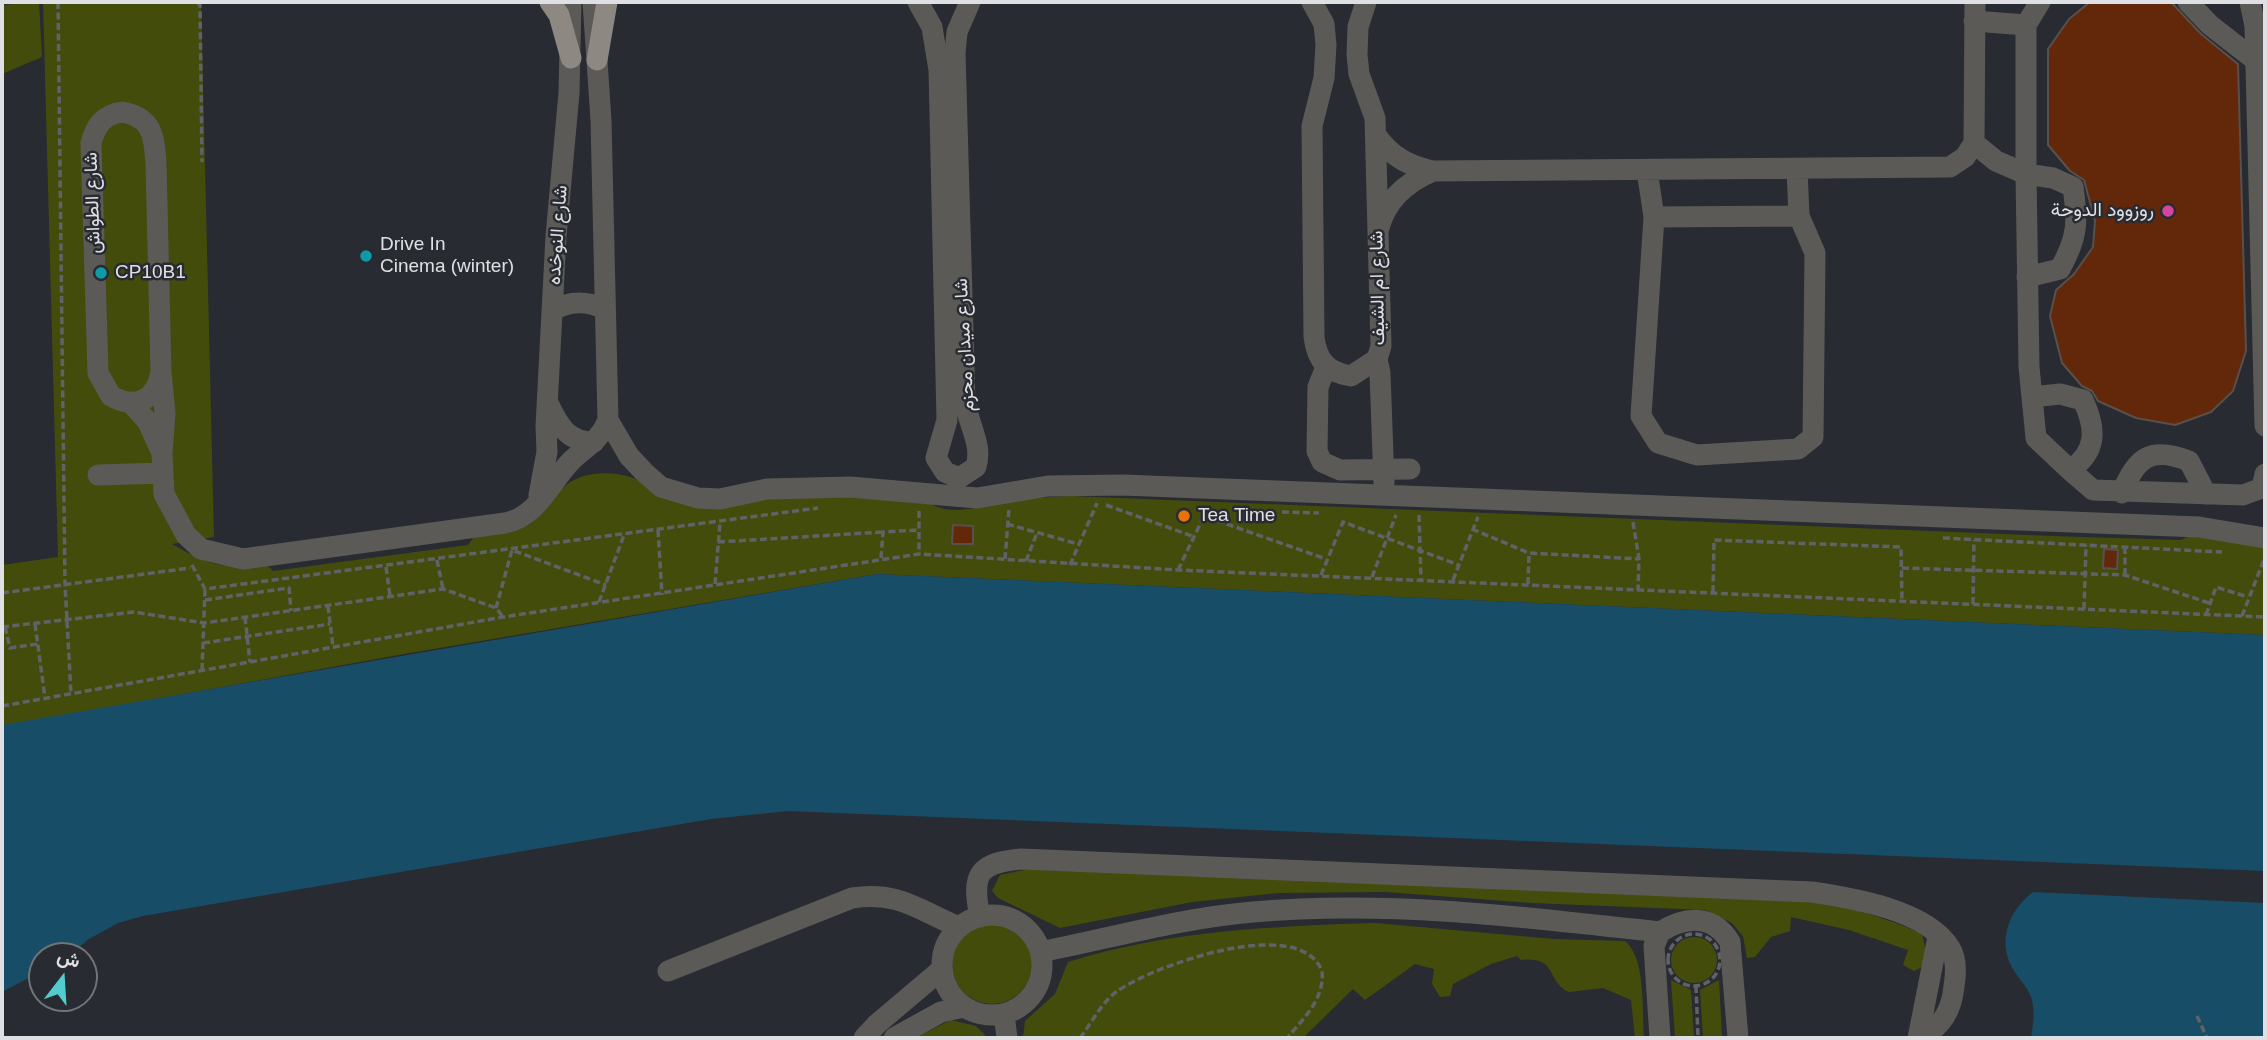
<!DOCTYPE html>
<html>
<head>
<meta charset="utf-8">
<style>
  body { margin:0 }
  #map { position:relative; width:2267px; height:1040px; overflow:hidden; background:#282b31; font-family:Arial,Vazirmatn,sans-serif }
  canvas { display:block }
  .frame { position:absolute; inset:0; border:4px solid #dee0e4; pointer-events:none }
  .north { position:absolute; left:28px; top:942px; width:70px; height:70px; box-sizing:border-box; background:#282b31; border:2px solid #717379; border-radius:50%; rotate:17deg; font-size:19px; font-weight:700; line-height:28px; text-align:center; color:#dee0e4 }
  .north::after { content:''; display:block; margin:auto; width:24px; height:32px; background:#53cdcb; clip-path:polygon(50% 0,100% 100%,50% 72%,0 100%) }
</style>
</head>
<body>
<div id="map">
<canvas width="2267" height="1040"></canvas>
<div class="frame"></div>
<div class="north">ش</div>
</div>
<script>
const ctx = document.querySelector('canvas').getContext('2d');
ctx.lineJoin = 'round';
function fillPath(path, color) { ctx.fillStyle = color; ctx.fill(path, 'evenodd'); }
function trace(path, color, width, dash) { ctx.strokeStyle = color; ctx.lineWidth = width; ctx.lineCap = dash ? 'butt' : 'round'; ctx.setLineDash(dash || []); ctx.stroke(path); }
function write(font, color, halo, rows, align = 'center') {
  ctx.font = font + ' Arial,Vazirmatn,sans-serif'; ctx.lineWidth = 5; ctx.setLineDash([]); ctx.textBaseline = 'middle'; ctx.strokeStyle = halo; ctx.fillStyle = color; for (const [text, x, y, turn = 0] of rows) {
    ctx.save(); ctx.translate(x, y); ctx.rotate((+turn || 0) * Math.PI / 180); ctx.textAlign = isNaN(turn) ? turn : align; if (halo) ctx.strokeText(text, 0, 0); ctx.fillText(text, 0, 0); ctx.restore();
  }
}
fillPath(new Path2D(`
  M 39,2 L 42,57 L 2,74 L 2,5 Z
  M 43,2 L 201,2 L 214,537 L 172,544 C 212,567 221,568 266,564 L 273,571 L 468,545 L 474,537 C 491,534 513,534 528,525 C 544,516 552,497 566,485 C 590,466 631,472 654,488 L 828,494 L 928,502 C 952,519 985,504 1009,501 C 1030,498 1050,497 1071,496 L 2052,536 L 2181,540 L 2193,534 L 2265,544 L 2265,635 L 877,574 L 404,654 L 2,727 L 2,565 L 58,557 Z
  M 1029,869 L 1818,901 C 1854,909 1888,918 1922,934 L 1926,951 L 1922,967 L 1914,971 L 1903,965 L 1908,950 L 1849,930 L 1791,917 L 1790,931 L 1771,937 L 1755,957 L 1747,958 L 1743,936 L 1732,923 L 1705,910 L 1532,903 L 1386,892 L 1278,893 L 1192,902 L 1060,928 L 998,898 L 992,891 L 1000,875 Z
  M 1375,923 L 1554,939 L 1625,941 C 1646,957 1642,1012 1644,1038 L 1635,1038 L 1631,1000 L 1603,988 L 1569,992 C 1546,983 1559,956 1521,960 L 1517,956 L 1491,964 L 1453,984 L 1450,996 L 1440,997 L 1432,984 L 1434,969 L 1415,964 L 1365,1000 L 1353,989 L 1303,1038 L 1023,1038 L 1025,1021 L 1055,994 L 1068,962 C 1166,931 1273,926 1375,923 Z
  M952 964a40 40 0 1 1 80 0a40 40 0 1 1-80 0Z
  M1671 960a23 23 0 1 1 46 0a23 23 0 1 1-46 0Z
  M 1671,980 L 1691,990 L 1694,1038 L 1675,1038 Z
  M 1719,980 L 1722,1038 L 1703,1038 L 1700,990 Z
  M 951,1020 L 976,1026 L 988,1038 L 915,1038 Z`), '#444c0c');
fillPath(new Path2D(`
  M 877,574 L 2265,635 L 2265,871 L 788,811 L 711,819 L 143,916 L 118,923 L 89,939 L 68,956 L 42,956 L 42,971 L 2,992 L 2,725 Z
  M 2033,892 L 2265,903 L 2265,1038 L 2031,1038 C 2033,1025 2035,1013 2032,1000 C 2028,985 2014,975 2009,961 C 1999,934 2012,908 2033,892 Z`), '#184d68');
const building = new Path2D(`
  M 2090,2 L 2171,2 L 2201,34 L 2238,64 L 2246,351 L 2233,391 L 2211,412 L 2175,425 L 2136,418 L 2098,401 L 2092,391 L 2082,386 L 2062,363 L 2050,316 L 2056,290 L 2074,274 L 2093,247 L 2095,221 L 2084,180 L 2070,171 L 2048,145 L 2048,49 L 2069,19 Z
  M 953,525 L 973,526 L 973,544 L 952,544 Z
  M 2104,549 L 2118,550 L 2117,569 L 2103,568 Z`);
fillPath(building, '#622809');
trace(building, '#58504d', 2);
trace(new Path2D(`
  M 58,2 L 65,584 L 71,694
  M 197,2 L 200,5 L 202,162
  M 1106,505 L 1192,536
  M 919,511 L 919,554
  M 1282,512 L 1319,513
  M 1419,515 L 1421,579
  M 1633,522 L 1639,559 L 1638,590
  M 1007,524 L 1078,544
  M 1472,529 L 1529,553 L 1639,559
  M 658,530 L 662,595
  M 1943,538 L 2222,552
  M 718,542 L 883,532
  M 2125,547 L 2125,575
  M 881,558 L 883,532 L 919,530
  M 1005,559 L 1009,509
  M 437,560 L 443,589
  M 1026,561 L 1037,533
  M 192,565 L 205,589 L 818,508
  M 1070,565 L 1097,503
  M 386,567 L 390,596
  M 1902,568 L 2125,575 L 2209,603
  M 1178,570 L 1204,516 L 1326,559
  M 1321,575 L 1343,522 L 1459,565
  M 1372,577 L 1396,515
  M 1453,580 L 1478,517
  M 715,584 L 720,523
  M 1528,584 L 1529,553
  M 1713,592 L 1714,540 L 1901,547 L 1902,601
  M 2,593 L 190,568
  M 205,600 L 289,588 L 291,611
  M 599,602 L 624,535
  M 1973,604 L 1974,540
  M 328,606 L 333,647
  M 496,608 L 512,550 L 606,585
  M 2084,609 L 2086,545
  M 2206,615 L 2216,587 L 2248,597
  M 2242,616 L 2265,557
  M 245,617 L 250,662
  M 35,624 L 45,698
  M 2,627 L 134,612 L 204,623 L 443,589 L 496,608 L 503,617
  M 5,627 L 10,648 L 38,644
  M 203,643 L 330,624
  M 202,670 L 205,589
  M 2,706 L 503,617 L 919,554 L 1178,570 L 2265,617
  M1668 960a26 26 0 1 1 52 0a26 26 0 1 1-52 0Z
  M 1696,986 L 1698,1038
  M 2197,1016 L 2207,1038
  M 1080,1038 C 1091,1024 1102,1002 1116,992 C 1152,966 1299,913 1322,971 C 1325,999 1303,1019 1287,1038`), '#5f6267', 3.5, [7, 3.5]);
trace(new Path2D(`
  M 918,2 L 932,27 L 939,70 L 947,420 L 936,458 L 945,472 L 959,478 L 976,467 C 983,444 968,425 965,401 L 955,53 L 957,32 L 970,2
  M 1312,2 L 1324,24 L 1326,45 L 1324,78 L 1312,126 L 1314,337 C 1317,361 1327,372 1351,376 L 1377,359 L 1381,346 L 1375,118 L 1359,74 L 1357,55 L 1358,27 L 1366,2
  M 2188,2 L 2210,25 L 2255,60
  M 2250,2 L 2255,26 L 2265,426
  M 1974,21 L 2026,25 L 2026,174 L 2053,178 L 2073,187 C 2078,222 2078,237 2060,269 L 2027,277
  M 2026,25 L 2040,2
  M 122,112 C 152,117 154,135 156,163 L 161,372 C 156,400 136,410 111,396 L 98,373 L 91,143 C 96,125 103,115 122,112 Z
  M 1376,135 C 1391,156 1408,166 1433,171 L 1950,167 L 1965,157 L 1974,143 L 1975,2
  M 1974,143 L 1996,161 L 2026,174 L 2029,367 L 2036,438 L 2070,470 C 2098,451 2096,428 2083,400 L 2060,394 L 2032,397
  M 1647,170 L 1654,217 L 1641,416 L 1658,443 L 1697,455 L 1798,449 L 1813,437 L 1815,253 L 1799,216 L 1797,169
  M 1654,217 L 1799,216
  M 1379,228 C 1386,200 1407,182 1433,171
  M 552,311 C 570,300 587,301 605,309
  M 1377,359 L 1380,373 L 1384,483
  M 1326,367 L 1318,387 L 1317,451 L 1322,462 L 1340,470 L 1410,469
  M 161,372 L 165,413 L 162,454 L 164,494 L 186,535 L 201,549 L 243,559 L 505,523 C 538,517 550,482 572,460 C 586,447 601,439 608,420 L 601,120 L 593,2
  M 132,404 L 148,422 L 160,449
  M 549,405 C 559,426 568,442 594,442
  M 608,420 L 629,456 L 644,472 L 661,487 L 698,498 L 720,499 L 767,489 L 850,487 L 977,498 L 1048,486 L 1123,485 L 2199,527 L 2265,538
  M 2070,470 L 2093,490 L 2243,495 L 2262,488 L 2265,474
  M 98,475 L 163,473
  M 2122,493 C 2136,457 2151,446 2189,461 L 2206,494
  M 539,495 L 547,452 L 546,426 L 556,236 L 569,93 L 571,2
  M942 965a50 50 0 1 1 100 0a50 50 0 1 1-100 0Z
  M 980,917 C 971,874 978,863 1021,859 L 1812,892 C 1852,898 1927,910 1950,948 C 1957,959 1956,974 1954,986 C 1952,1010 1942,1026 1921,1038
  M 1040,952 C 1111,938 1181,918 1253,912 C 1389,900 1526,917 1660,932
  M 668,971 L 852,898 C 899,891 918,910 959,927
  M 1004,1014 L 1007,1038
  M 864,1038 L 877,1024 L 942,969
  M 894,1038 L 941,1012 L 964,1007
  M 1660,1038 L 1654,946 L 1660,932 C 1686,916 1713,914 1730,942 L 1738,1038
  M 1918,1038 L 1938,937`), '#5c5a57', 21);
trace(new Path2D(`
  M 550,2 L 559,15 L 571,58
  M 597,60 L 607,2`), '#8d8882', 21);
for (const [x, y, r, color] of [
  [2168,211,7,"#d1479c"],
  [366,256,7,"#0f9aa8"],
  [101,273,7,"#0f9aa8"],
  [1184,516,7,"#e8710a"]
]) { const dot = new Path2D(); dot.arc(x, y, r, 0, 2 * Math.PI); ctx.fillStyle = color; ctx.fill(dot); trace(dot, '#282b31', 2.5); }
write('19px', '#dee0e4', '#282b31', [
  ["شارع الطواش",93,203,-92],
  ["شارع النوخده",558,235,-86],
  ["شارع ام الشيف",1378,288,-91],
  ["شارع ميدان محزم",965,345,-93]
]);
write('19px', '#dee0e4', '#282b31', [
  ["روزوود الدوحة",2154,211,"right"],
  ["Drive In",380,245],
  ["Cinema (winter)",380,267],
  ["CP10B1",115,273],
  ["Tea Time",1198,516]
], 'left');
</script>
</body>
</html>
